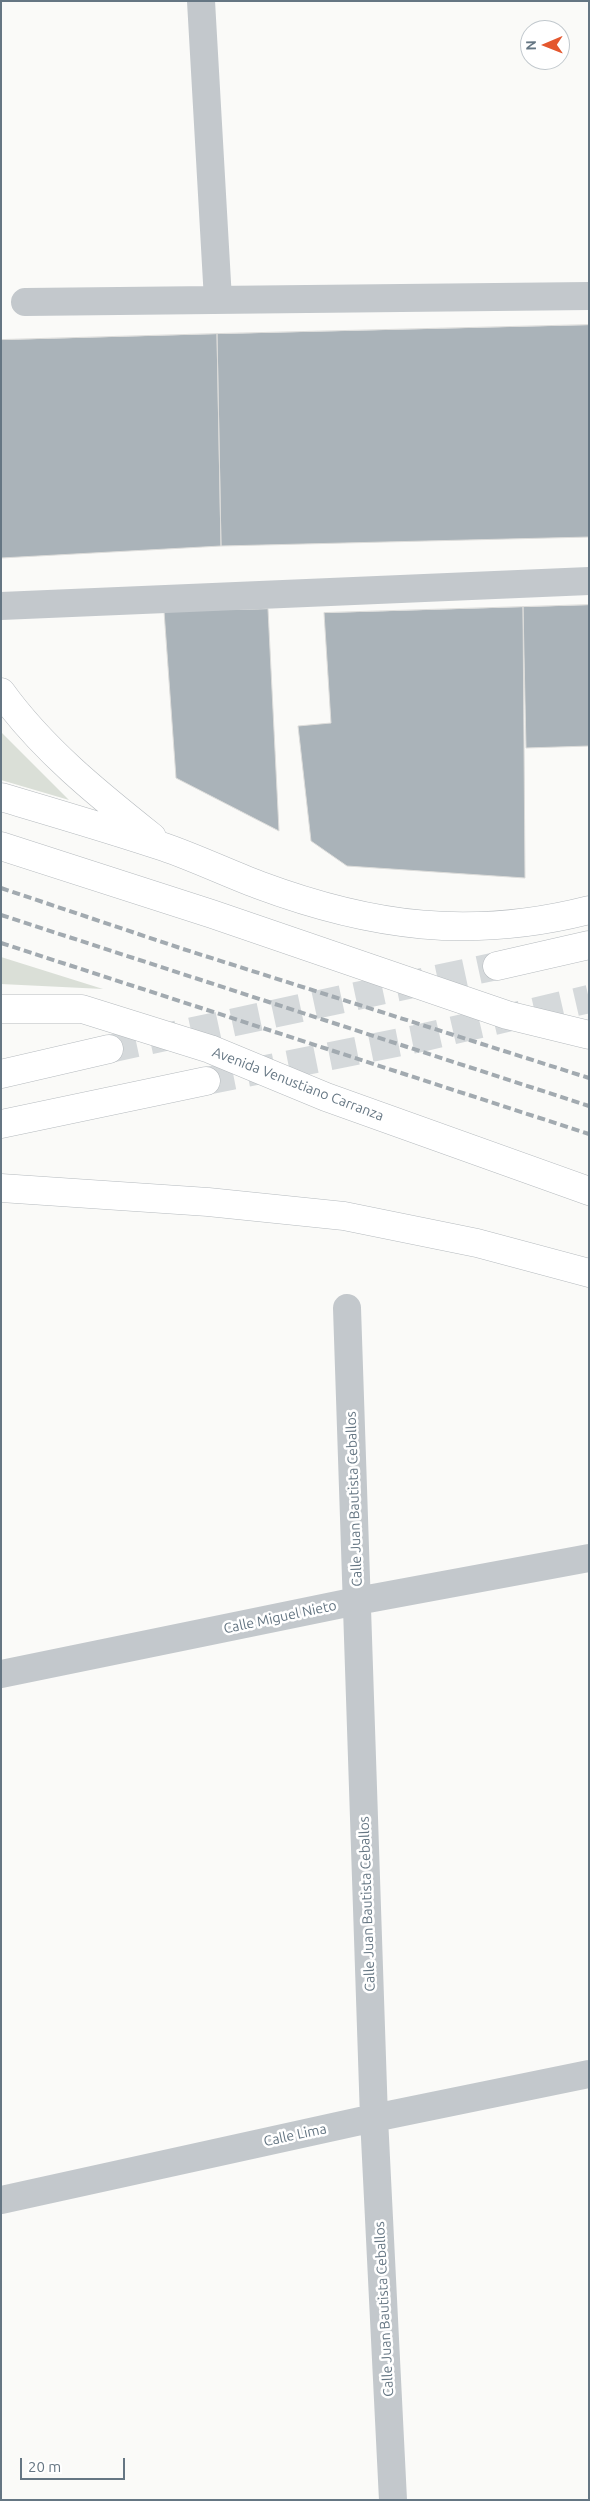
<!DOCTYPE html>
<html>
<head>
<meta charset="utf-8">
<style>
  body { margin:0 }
  #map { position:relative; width:590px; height:2501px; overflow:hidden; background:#fafaf8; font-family:Ubuntu,sans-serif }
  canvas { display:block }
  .frame { position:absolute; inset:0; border:2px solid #657683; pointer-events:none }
  .north { position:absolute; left:520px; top:20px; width:50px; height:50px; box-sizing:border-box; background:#fff; border:1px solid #c1c8cd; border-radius:50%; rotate:269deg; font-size:14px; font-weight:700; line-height:20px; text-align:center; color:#657683 }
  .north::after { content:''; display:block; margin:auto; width:18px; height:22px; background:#e4572e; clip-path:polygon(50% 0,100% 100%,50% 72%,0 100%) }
  .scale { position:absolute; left:20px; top:2458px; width:105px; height:22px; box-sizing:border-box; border:2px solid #657683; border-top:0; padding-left:6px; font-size:15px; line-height:18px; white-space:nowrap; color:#657683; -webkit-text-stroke:4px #fff; paint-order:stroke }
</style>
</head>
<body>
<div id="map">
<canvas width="590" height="2501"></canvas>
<div class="frame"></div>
<div class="north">N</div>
<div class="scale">20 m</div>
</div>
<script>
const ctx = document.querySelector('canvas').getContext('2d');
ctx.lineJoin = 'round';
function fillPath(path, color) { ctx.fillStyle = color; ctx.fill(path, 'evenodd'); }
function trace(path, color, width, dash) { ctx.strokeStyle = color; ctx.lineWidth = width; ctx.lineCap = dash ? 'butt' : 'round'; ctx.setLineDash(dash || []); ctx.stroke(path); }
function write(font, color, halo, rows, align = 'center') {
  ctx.font = font + ' Ubuntu,sans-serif'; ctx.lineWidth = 5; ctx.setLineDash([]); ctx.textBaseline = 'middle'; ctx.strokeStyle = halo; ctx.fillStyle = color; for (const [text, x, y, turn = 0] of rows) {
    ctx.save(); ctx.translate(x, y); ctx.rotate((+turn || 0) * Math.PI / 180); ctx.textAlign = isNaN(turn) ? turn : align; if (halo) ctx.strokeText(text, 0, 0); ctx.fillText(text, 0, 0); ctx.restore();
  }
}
fillPath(new Path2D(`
  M 1,732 L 69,800 L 1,780 Z
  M 1,957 L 103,989 L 1,984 Z`), '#dadfd7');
const building = new Path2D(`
  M 589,325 L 589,537 L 221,546 L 217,334 Z
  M 217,334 L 221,546 L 1,558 L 1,340 Z
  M 589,605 L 589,746 L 526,748 L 523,607 Z
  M 523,607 L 525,878 L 347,866 L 311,841 L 298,726 L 331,723 L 324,613 Z
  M 268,609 L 279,831 L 176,778 L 164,611 Z`);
fillPath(building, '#aab3b9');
trace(building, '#dcdcda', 1);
trace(new Path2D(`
  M 109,1049 L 497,966
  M 206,1081 L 416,1039 L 589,999`), '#d5d9db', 28, [28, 14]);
const major = new Path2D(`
  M 1,692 C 42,749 98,794 152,837
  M 1,797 C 55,813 110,829 164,847 C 196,858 227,873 259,885 C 372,927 471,940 589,910
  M 1,846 L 212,914 L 507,1015 L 589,1035
  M 497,966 L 589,945
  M 1,1009 L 82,1009 L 210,1049 L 326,1097 L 589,1191
  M 1,1074 L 109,1049
  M 1,1124 L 206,1081
  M 1,1188 L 208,1202 L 344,1216 L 477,1243 L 589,1273`);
trace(major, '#b5babe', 29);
trace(new Path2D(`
  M 201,1 L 218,300
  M 25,302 L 589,296
  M 1,606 L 589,581
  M 347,1308 L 374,2118 L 393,2500
  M 1,1674 L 357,1601 L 589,1558
  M 1,2200 L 374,2118 L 589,2074`), '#c3c8cc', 28);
trace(major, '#fff', 28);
trace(new Path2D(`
  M 1,888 L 180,948 L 589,1078
  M 1,915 L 589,1106
  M 1,943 L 589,1134`), '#a2aab0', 4, [8, 4]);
write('14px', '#657683', '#fff', [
  ["Avenida Venustiano Carranza",298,1084,21],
  ["Calle Juan Bautista Ceballos",354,1499,-92],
  ["Calle Miguel Nieto",280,1617,-12],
  ["Calle Juan Bautista Ceballos",367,1904,-92],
  ["Calle Lima",295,2135,-12],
  ["Calle Juan Bautista Ceballos",384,2309,-93]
]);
</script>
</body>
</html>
